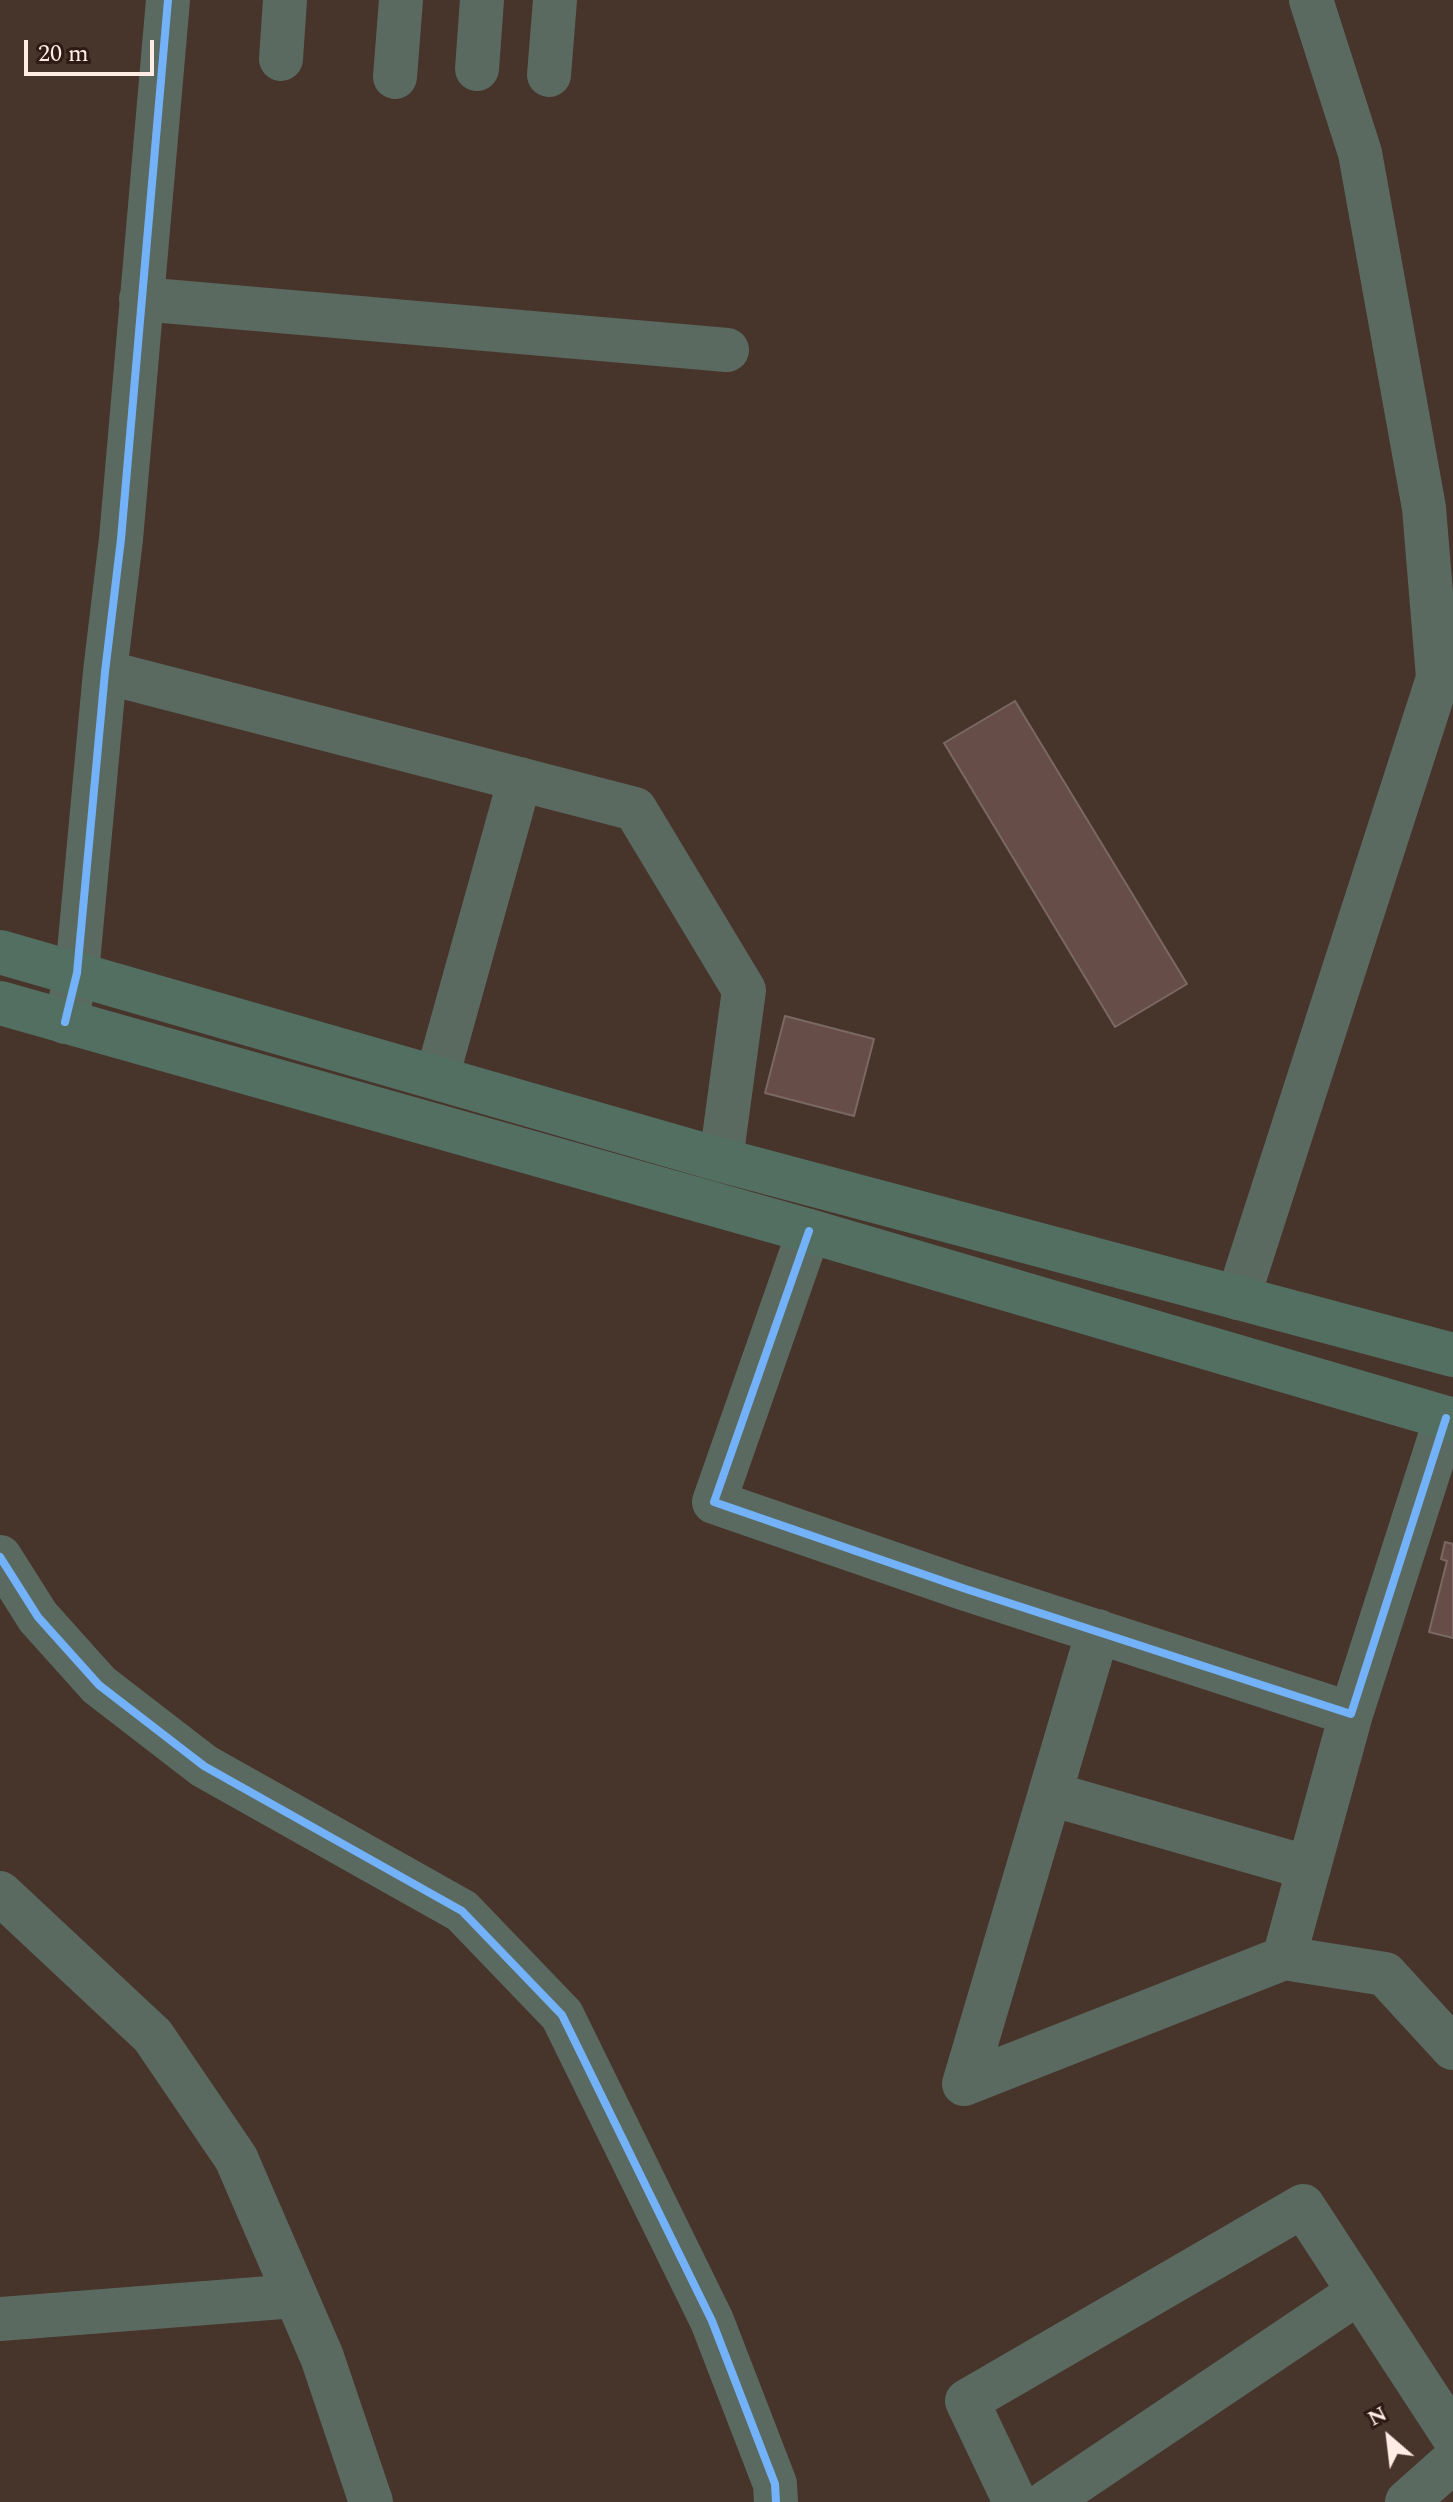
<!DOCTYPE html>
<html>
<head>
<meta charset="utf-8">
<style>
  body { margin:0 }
  #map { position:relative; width:1453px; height:2502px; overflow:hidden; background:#47342b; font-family:Spectral,serif }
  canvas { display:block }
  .north { position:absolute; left:1349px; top:2398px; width:80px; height:80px; -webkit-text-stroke:6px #2d1c15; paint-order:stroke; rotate:332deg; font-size:22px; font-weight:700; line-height:32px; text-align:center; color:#ffece4 }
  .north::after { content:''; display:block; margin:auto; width:28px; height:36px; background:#ffece4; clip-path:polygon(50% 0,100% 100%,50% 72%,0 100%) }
  .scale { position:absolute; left:24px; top:40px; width:130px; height:36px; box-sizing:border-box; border:4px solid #ffece4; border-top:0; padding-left:10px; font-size:24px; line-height:28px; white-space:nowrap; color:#ffece4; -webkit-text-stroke:6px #2d1c15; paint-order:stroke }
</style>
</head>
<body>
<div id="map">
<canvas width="1453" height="2502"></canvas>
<div class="north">N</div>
<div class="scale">20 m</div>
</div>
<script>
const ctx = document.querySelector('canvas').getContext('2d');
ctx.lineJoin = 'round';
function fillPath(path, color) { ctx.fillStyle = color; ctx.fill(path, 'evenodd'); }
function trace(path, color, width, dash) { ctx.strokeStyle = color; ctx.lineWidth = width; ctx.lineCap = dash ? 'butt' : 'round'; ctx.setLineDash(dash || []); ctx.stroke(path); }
const building = new Path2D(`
  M 1015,701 L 1187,984 L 1115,1027 L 944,743 Z
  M 785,1016 L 874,1039 L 854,1116 L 765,1093 Z
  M 1445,1542 L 1453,1544 L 1453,1638 L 1429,1632 L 1447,1561 L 1441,1559 Z`);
fillPath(building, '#664d48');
trace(building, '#7a6863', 2);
trace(new Path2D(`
  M 281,59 L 285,0
  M 477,69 L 482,0
  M 549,75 L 555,0
  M 395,77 L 401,0
  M 141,299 L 727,350
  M 105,672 L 635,809 L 744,990 L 721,1160
  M 65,1022 L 77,973 L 105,672 L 121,539 L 168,0
  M 437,1077 L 520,779
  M 809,1231 L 714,1502 L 963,1588 L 1351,1714 L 1446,1418
  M 1238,1298 L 1438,678 L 1424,508 L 1360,153 L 1311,0
  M 0,1557 L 38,1617 L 99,1685 L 204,1766 L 462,1911 L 562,2015 L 712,2321 L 775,2484 L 776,2502
  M 1051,1794 L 1309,1868
  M 0,1893 L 153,2036 L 236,2158 L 322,2357 L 371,2502
  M 1284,1958 L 1351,1714
  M 964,2084 L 1284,1958 L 1385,1974 L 1453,2048
  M 964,2084 L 1098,1631
  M 0,2319 L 295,2296
  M 1015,2502 L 967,2401 L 1303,2206 L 1453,2436
  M 1047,2502 L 1359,2292
  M 1407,2502 L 1453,2461`), '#5b6a61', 44);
trace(new Path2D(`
  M 0,952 L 721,1160 L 1453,1355
  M 0,1003 L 809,1231 L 1453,1420`), '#536f62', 44);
trace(new Path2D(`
  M 65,1022 L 77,973 L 105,672 L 121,539 L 168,0
  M 809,1231 L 714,1502 L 963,1588 L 1351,1714 L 1446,1418
  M 0,1557 L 38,1617 L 99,1685 L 204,1766 L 462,1911 L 562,2015 L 712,2321 L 775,2484 L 776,2502`), '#73b2f8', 8);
</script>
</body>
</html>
